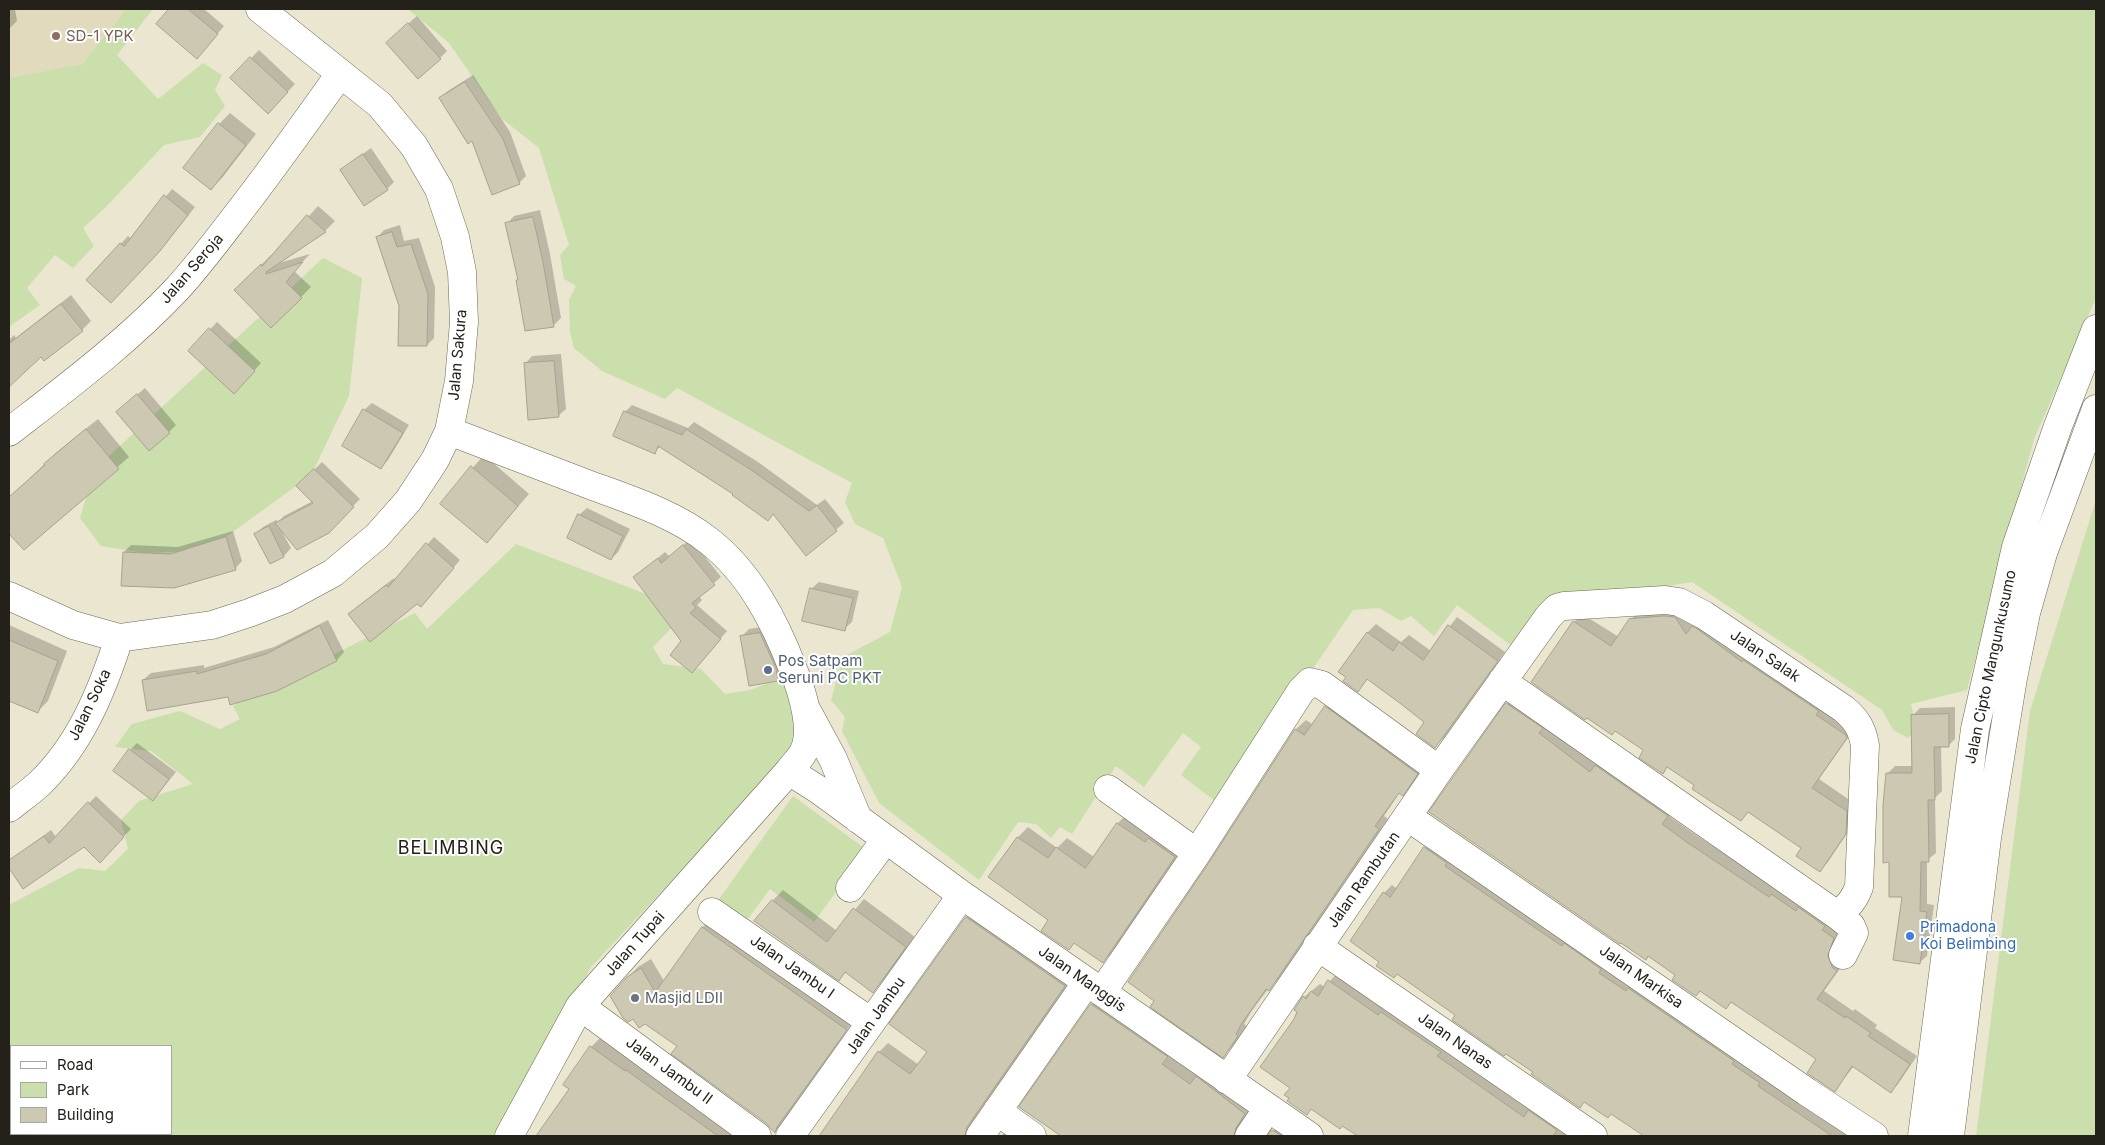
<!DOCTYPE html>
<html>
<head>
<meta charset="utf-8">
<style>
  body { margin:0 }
  #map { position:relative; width:2105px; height:1145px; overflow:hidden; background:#ebe6cf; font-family:Inter,sans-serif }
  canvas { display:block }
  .frame { position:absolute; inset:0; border:10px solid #232119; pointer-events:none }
  .legend { position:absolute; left:10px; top:1045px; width:162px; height:90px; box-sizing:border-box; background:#fff; border:1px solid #a7a6a3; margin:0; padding:6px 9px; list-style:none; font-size:15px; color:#232119 }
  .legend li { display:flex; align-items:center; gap:10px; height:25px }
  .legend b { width:25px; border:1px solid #a7a6a3 }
</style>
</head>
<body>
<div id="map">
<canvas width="2105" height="1145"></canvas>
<div class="frame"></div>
<ul class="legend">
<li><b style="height:6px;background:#fff"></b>Road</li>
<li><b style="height:14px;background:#cadfab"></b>Park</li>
<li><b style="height:14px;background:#cdc8b2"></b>Building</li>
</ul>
</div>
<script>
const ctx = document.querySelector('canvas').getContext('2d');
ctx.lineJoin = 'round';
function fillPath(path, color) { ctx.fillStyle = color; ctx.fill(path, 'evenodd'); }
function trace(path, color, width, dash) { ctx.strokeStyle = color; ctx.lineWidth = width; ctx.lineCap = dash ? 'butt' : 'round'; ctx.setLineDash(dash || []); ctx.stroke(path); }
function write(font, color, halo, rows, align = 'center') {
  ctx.font = font + ' Inter,sans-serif'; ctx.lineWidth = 4; ctx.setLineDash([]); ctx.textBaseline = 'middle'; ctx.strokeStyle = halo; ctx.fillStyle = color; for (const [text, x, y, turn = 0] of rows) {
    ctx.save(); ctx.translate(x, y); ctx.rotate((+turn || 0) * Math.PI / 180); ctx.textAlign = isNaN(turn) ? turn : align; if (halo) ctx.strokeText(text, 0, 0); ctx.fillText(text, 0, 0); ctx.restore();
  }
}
fillPath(new Path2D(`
  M 9,9 L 126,9 L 82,64 L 9,78 Z`), '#e1dabd');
fillPath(new Path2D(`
  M 126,9 L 153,9 L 117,55 L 158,99 L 203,63 L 222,75 L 215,90 L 225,106 L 200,137 L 164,145 L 104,209 L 83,228 L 94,246 L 73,268 L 55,255 L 27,288 L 40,305 L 9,327 L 9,78 L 82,64 Z
  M 408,9 L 2096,9 L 2096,298 L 2034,439 L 1967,690 L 1911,704 L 1917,728 L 1908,738 L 1893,730 L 1882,710 L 1692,582 L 1544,607 L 1512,646 L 1457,605 L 1434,636 L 1411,616 L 1401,621 L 1379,608 L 1353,610 L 1220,805 L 1181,775 L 1201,747 L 1183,733 L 1144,787 L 1116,766 L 1072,834 L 1060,827 L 1051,838 L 1036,824 L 1018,822 L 979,880 L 879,803 L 842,731 L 845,717 L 831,700 L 843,657 L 890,632 L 902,587 L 883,538 L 855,524 L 845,502 L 852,483 L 677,388 L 665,399 L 602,371 L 574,348 L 570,332 L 569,300 L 576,286 L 564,279 L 560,255 L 569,245 L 539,148 L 501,118 L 449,43 Z
  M 323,258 L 362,278 L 349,396 L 314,469 L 296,486 L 226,537 L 176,552 L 143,553 L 101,546 L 80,518 L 94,470 Z
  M 2096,500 L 2096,1136 L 1976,1136 L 2030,711 Z
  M 516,544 L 672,604 L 676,623 L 653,647 L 663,664 L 701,669 L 725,694 L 750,690 L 787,676 L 800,723 L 792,746 L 765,781 L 591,967 L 498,1136 L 9,1136 L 9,905 L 79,868 L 105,871 L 128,849 L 121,820 L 139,801 L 193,784 L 151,751 L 115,747 L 132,724 L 180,711 L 220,729 L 240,719 L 233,706 L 415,613 L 427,629 ZM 11,1046 L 171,1046 L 171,1134 L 11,1134 Z
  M 793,796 L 867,850 L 814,922 L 770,889 L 747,920 L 719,899 Z`), '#cadfab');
fillPath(new Path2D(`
  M 9,9 L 15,9 L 17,21 L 9,29 Z
  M 170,9 L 204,9 L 224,26 L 204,50 L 157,24 Z
  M 417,16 L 447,51 L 440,58 L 395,35 Z
  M 259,50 L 295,84 L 275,105 L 232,78 Z
  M 473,75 L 510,132 L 526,176 L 519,183 L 473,139 L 440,98 L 448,91 Z
  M 230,113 L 256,134 L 222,178 L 211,189 L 219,124 Z
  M 371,148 L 394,182 L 387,189 L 341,170 Z
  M 172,189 L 195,207 L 167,242 L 119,294 L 88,280 L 128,236 L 131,239 Z
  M 318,206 L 335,221 L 325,231 L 275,264 L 310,254 L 294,271 L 311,287 L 271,327 L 236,290 L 271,255 L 272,257 Z
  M 540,210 L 550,254 L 561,318 L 553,326 L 518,280 L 520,278 L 507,224 L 514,216 Z
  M 400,225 L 404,241 L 419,238 L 435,287 L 434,338 L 427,345 L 400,306 L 377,238 L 384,230 Z
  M 71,295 L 91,321 L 82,330 L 41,355 L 9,385 L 9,340 L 14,335 L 16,338 Z
  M 217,322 L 261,363 L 241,385 L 190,351 Z
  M 561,354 L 566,409 L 558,416 L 525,364 L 532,356 Z
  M 145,388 L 176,425 L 169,432 L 125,405 Z
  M 372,403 L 409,425 L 388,460 L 381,468 L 364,410 Z
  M 632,405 L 688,428 L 694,422 L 758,462 L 817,505 L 825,499 L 844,523 L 806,554 L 774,513 L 768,519 L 735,493 L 661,446 L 654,452 L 625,412 Z
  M 98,419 L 129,457 L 24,548 L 9,532 L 9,498 L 57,452 Z
  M 484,455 L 529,494 L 487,542 L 441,503 Z
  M 322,462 L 360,499 L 328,532 L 282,532 L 291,548 L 284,556 L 271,563 L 256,534 L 263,527 L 276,520 L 278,522 L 284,516 L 313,501 L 298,486 Z
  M 587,508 L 630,529 L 618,552 L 611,559 L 579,515 Z
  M 233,531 L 242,561 L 235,569 L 124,552 L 131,545 L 178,547 Z
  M 434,537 L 460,560 L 428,598 L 417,603 L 357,607 L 394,578 L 395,581 Z
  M 691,539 L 721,577 L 699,596 L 702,600 L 697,605 L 727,631 L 699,664 L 635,577 L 665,552 L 669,556 Z
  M 819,582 L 859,591 L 852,622 L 844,629 L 811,589 Z
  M 1683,609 L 1694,626 L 1701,619 L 1855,728 L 1819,779 L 1854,803 L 1853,824 L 1828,862 L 1820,870 L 1803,848 L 1749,811 L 1741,820 L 1669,766 L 1662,772 L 1645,749 L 1574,622 L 1582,614 L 1619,637 L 1630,620 L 1639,612 Z
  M 1457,617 L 1505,652 L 1444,738 L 1435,746 L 1426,722 L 1368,679 L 1358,690 L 1348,677 L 1340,671 L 1368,632 L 1376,624 L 1401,642 L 1409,635 L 1431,651 Z
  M 328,620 L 344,652 L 337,660 L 276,690 L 229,696 L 143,680 L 151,673 L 204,665 L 204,668 L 274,647 Z
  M 9,625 L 67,651 L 48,701 L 38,711 L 9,701 Z
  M 768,626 L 785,673 L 777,680 L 741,637 L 749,629 Z
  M 1515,696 L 1675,808 L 1669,816 L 1696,835 L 1841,930 L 1844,963 L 1824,991 L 1853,1011 L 1855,1009 L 1877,1025 L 1875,1028 L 1917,1056 L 1898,1084 L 1891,1091 L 1854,1066 L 1835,1090 L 1818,1059 L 1732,1001 L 1677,975 L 1507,704 Z
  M 1335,698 L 1426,764 L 1412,784 L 1402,794 L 1400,792 L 1384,816 L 1388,819 L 1278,980 L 1268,989 L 1251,1012 L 1244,1024 L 1247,1026 L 1233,1046 L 1223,1056 L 1211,862 L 1296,729 L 1306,720 L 1312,724 Z
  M 1955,707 L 1955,739 L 1948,746 L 1941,746 L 1942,791 L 1935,798 L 1936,853 L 1927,860 L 1927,904 L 1934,905 L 1927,956 L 1919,963 L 1904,896 L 1888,773 L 1895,766 L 1913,766 L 1913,715 L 1920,708 Z
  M 137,743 L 176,772 L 153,800 L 130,750 Z
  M 96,796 L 131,829 L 100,861 L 84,845 L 24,887 L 9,866 L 9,861 L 51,830 L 56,837 Z
  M 1128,813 L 1185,846 L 1113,952 L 1102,962 L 1075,942 L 1069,948 L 1050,920 L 990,877 L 1018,837 L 1028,827 L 1057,848 L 1067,838 L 1094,857 L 1118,823 Z
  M 1433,840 L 1843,1128 L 1841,1131 L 1848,1136 L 1645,1136 L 1612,1112 L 1534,1071 L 1398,973 L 1394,977 L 1381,961 L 1351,941 L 1384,893 L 1392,885 L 1397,889 L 1425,848 Z
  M 783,890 L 837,931 L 864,899 L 915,937 L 883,981 L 873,991 L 846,972 L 839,979 L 773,900 Z
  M 976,908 L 1074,976 L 976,1117 L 973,1125 L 977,1136 L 821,1136 L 879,1052 L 888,1043 L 919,1065 L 929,1051 L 891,1023 L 967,917 Z
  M 712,918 L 855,1019 L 787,1116 L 784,1122 L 775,1131 L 678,1046 L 628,977 L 638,967 L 651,959 L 664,981 L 703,927 Z
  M 1337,973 L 1570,1136 L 1360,1136 L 1312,1108 L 1307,1114 L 1291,1087 L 1295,1020 L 1304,997 L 1320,984 L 1325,987 Z
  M 1101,996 L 1253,1105 L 1244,1117 L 1242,1126 L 1230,1136 L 1062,1136 L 1021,1107 L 1092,1004 Z
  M 600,1038 L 739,1136 L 745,1136 L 538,1136 L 571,1089 L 591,1047 Z
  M 1283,1120 L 1306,1136 L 1269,1136 Z
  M 1008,1129 L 1019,1136 L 1001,1136 Z`), '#0003');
const building = new Path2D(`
  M 169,9 L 188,9 L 218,34 L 197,59 L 156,24 Z
  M 408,23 L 441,59 L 418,79 L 386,43 Z
  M 250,57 L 288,92 L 268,114 L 230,78 Z
  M 465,82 L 503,139 L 520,184 L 492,195 L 472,141 L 468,144 L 439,98 Z
  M 218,123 L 246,145 L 211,190 L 183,168 Z
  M 363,154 L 388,190 L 364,206 L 340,170 Z
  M 164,195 L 188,215 L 160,251 L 111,303 L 86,280 L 120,243 L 124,246 Z
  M 307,215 L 326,232 L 266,272 L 266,274 L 303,262 L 286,282 L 302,298 L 271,328 L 234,290 L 261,264 L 262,266 Z
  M 533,217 L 543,262 L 554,327 L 525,331 L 516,280 L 518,280 L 505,223 Z
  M 392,232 L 397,247 L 411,244 L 428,294 L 427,346 L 398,346 L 399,306 L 376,237 Z
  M 61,304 L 83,331 L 44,361 L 41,357 L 9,387 L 9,344 Z
  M 209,328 L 255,371 L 234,394 L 188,351 Z
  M 554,361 L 559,417 L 528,420 L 524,363 Z
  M 137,394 L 170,433 L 149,451 L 116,412 Z
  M 363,409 L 403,433 L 381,469 L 342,446 Z
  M 624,411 L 682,435 L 686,429 L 750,469 L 809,511 L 817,505 L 837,531 L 806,556 L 773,514 L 768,521 L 732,495 L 733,494 L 658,446 L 655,454 L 613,436 Z
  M 86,429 L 119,469 L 24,550 L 9,534 L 9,497 L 45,465 L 44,464 Z
  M 471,466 L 518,506 L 487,543 L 440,504 Z
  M 314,469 L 354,507 L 329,533 L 297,550 L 275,523 L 313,503 L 296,486 Z
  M 578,514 L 623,536 L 611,560 L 567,538 Z
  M 269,526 L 284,557 L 270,564 L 254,534 Z
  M 226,537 L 236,570 L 174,588 L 121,586 L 123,552 L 170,554 Z
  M 426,543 L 454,568 L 421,607 L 417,604 L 370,642 L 348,614 L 386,585 L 388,587 Z
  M 683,545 L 715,585 L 692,603 L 696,608 L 690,613 L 721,639 L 692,673 L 670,655 L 681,641 L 633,577 L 658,558 L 661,563 Z
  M 810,588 L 853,598 L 845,631 L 802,621 Z
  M 1664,616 L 1675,617 L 1686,634 L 1692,626 L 1696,628 L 1742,662 L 1743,660 L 1819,711 L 1816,715 L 1846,735 L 1847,738 L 1812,788 L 1847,811 L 1846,834 L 1820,872 L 1796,856 L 1801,848 L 1748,812 L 1741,821 L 1692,789 L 1694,785 L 1667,767 L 1663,774 L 1639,758 L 1643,750 L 1615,731 L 1612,735 L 1587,718 L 1585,720 L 1531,682 L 1573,621 L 1611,646 L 1629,619 Z
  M 1448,625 L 1498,661 L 1435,748 L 1416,734 L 1424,722 L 1401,704 L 1367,679 L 1358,692 L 1343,681 L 1346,677 L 1338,672 L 1367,632 L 1393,651 L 1399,642 L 1423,660 Z
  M 320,626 L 337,661 L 277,691 L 230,705 L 228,697 L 147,711 L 142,680 L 197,671 L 197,674 L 266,654 Z
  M 760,633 L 776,668 L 778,681 L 749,686 L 740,636 Z
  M 9,640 L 58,661 L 38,713 L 9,701 Z
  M 1506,703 L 1543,728 L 1539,733 L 1590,772 L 1595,765 L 1668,816 L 1662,824 L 1688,843 L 1769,897 L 1771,894 L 1796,911 L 1798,907 L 1825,926 L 1822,930 L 1834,938 L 1828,956 L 1832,967 L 1837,971 L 1817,999 L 1845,1018 L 1846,1016 L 1871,1033 L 1868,1036 L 1910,1064 L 1891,1093 L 1852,1066 L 1835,1092 L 1807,1073 L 1816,1059 L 1731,1002 L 1726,1009 L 1700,991 L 1696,996 L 1672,980 L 1675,975 L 1648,956 L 1646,960 L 1621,943 L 1620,944 L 1429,812 Z
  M 1325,706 L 1418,774 L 1403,796 L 1399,793 L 1375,826 L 1379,829 L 1269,991 L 1266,989 L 1242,1023 L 1236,1034 L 1238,1036 L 1223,1058 L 1150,1007 L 1154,1001 L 1128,982 L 1210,861 L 1295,729 L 1304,735 Z
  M 1949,714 L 1949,747 L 1934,747 L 1935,800 L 1928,800 L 1929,862 L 1921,862 L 1920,911 L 1927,912 L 1920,964 L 1893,960 L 1902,897 L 1889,897 L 1889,862 L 1883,863 L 1883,805 L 1886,773 L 1912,773 L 1911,715 Z
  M 129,749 L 169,779 L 153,801 L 113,771 Z
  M 88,802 L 124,837 L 100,863 L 84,847 L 23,889 L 9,868 L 9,860 L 44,836 L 49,843 Z
  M 1117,823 L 1145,842 L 1148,838 L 1175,857 L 1103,963 L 1074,943 L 1069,950 L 1041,931 L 1048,920 L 988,877 L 1017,837 L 1048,858 L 1056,847 L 1085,868 Z
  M 1424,847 L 1447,863 L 1445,866 L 1497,902 L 1562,946 L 1564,943 L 1601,969 L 1599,973 L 1626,991 L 1628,988 L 1734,1061 L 1732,1064 L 1760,1083 L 1758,1086 L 1832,1136 L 1644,1136 L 1611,1114 L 1608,1118 L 1584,1102 L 1580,1108 L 1531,1074 L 1533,1072 L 1506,1054 L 1504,1056 L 1452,1020 L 1455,1015 L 1397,974 L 1394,978 L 1376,966 L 1379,962 L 1350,941 L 1383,892 L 1390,897 Z
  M 772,900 L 827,942 L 853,908 L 906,947 L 873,993 L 845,972 L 839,981 L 754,921 Z
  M 966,917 L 1065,986 L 967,1127 L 965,1136 L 819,1136 L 878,1051 L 910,1074 L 927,1052 L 889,1024 Z
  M 702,927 L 847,1030 L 777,1127 L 775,1133 L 766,1123 L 671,1054 L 677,1046 L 645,1024 L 639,1028 L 633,1019 L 628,1022 L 623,1018 L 610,996 L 627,977 L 641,968 L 655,992 Z
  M 1328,980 L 1378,1015 L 1381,1012 L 1441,1052 L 1437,1056 L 1524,1117 L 1528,1110 L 1557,1130 L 1553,1136 L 1358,1136 L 1342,1126 L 1340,1129 L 1311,1109 L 1307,1115 L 1287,1101 L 1289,1098 L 1284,1095 L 1290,1088 L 1260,1067 L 1294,1019 L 1297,1012 L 1294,1010 L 1303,996 L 1306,999 L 1311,991 L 1318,996 Z
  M 1091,1004 L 1168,1057 L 1162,1064 L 1190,1084 L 1196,1076 L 1245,1114 L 1236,1128 L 1234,1136 L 1061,1136 L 1019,1107 Z
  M 590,1046 L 625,1071 L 626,1070 L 718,1136 L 536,1136 L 569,1089 L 563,1085 Z
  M 1272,1130 L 1282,1136 L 1268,1136 Z`);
fillPath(building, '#cdc8b2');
trace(building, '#a7a28d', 1);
const minor = new Path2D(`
  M 449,431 C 496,449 543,467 590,485 C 631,500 675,514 709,541 C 750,573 775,622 793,669 C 802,691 815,731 803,753 C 799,760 793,765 789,771 L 580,1006 L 509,1136
  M 9,432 C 67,387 126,343 177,289 C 199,265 219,238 239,212 C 274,167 307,120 340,74
  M 9,596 L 73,625 L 119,638 L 212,625 L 249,613 L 285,599 L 333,573 L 377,536 L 408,501 L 435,460 L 449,431 L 459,381 L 464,322 L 462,272 L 455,237 L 439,189 L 414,146 L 380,105 L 260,9
  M 1502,681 L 1837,915 L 1851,926 L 1854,933 L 1843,955
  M 807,711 L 833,759 L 858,819
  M 789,771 L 819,790 L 962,895 L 1309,1136
  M 1108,789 L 1197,853
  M 9,808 C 19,800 29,793 39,784 C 80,745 102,691 119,638
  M 1408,817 L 1807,1092 L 1874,1136
  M 850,888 L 886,839
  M 712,912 L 871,1022
  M 1317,946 L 1593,1136
  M 1102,992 L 1197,853 L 1301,691 L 1310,682 L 1322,685 L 1439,770
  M 580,1006 L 757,1136
  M 1227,1080 L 1439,770 L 1549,616 L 1557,608 L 1564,606 L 1665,600 L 1679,602 L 1704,615 L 1844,709 C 1857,720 1862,729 1865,745 L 1859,887 C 1854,900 1848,907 1837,915
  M 997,1111 L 1032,1136
  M 790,1136 L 962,895
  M 980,1136 L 1087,982
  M 1249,1136 L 1268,1108
  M 1922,1136 L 1975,729 L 2016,547 L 2058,426 L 2096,329
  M 1950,1136 L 1987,838 L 2013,678 L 2026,613 L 2043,553 L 2096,409`);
trace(minor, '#6c6854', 29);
trace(minor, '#fff', 28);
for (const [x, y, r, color] of [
  [56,36,5,"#8d6e63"],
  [768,670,5,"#5c6f8a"],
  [1910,936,5,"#3f7fe0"],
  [635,998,5,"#6b7280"]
]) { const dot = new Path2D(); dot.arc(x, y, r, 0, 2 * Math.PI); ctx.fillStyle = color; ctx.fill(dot); trace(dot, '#fff', 2); }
write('15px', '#785e54', '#fff', [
  ["SD-1 YPK",66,36]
], 'left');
write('15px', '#232119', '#fff', [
  ["Jalan Seroja",192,269,-49],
  ["Jalan Sakura",458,355,-85],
  ["Jalan Salak",1765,656,34],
  ["Jalan Cipto Mangunkusumo",1991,667,-78],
  ["Jalan Soka",90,705,-64],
  ["Jalan Rambutan",1364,880,-55],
  ["Jalan Tupai",635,944,-48],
  ["Jalan Jambu I",792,967,35],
  ["Jalan Markisa",1641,977,35],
  ["Jalan Manggis",1082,979,35],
  ["Jalan Jambu",876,1016,-55],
  ["Jalan Nanas",1455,1041,35],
  ["Jalan Jambu II",669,1071,36]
]);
write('15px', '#4e5e75', '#fff', [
  ["Pos Satpam",778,661],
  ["Seruni PC PKT",778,678]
], 'left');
write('15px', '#366cbe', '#fff', [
  ["Primadona",1920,927],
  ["Koi Belimbing",1920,944]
], 'left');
write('15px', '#5b616d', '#fff', [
  ["Masjid LDII",645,998]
], 'left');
ctx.letterSpacing = '1px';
write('18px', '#232119', '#fff', [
  ["BELIMBING",451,849]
]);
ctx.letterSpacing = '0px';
</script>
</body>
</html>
